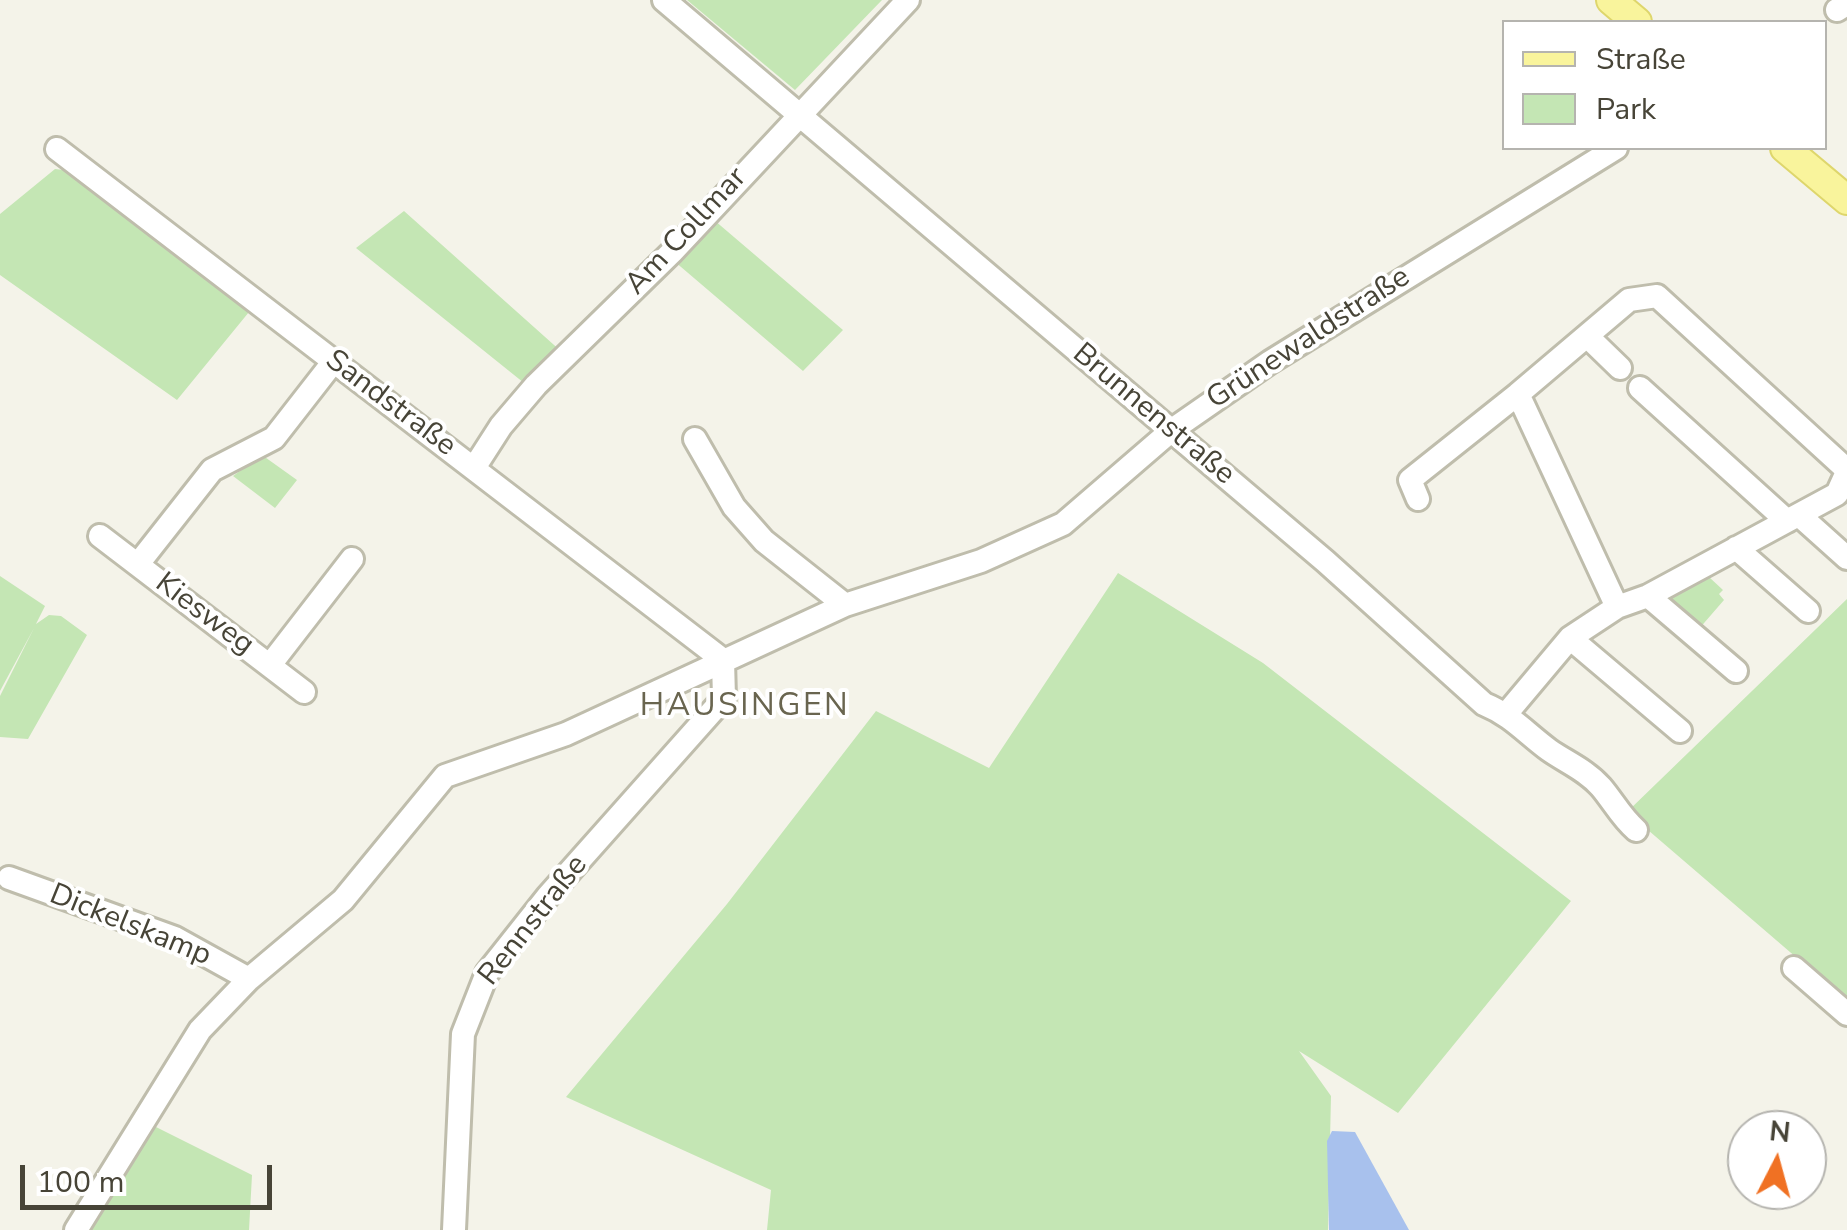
<!DOCTYPE html>
<html>
<head>
<meta charset="utf-8">
<style>
  body { margin:0 }
  #map { position:relative; width:1847px; height:1230px; overflow:hidden; background:#f4f3e9; font-family:"Nunito Sans",sans-serif }
  canvas { display:block }
  .legend { position:absolute; left:1502px; top:20px; width:325px; height:130px; box-sizing:border-box; background:#fff; border:2px solid #b5b4af; margin:0; padding:12px 18px; list-style:none; font-size:30px; color:#474437 }
  .legend li { display:flex; align-items:center; gap:20px; height:50px }
  .legend b { width:50px; border:2px solid #b5b4af }
  .north { position:absolute; left:1727px; top:1110px; width:100px; height:100px; box-sizing:border-box; background:#fff; border:2px solid #b5b4af; border-radius:50%; rotate:6deg; font-size:28px; font-weight:700; line-height:40px; text-align:center; color:#474437 }
  .north::after { content:''; display:block; margin:auto; width:35px; height:45px; background:#f07123; clip-path:polygon(50% 0,100% 100%,50% 72%,0 100%) }
  .scale { position:absolute; left:20px; top:1165px; width:252px; height:45px; box-sizing:border-box; border:5px solid #474437; border-top:0; padding-left:12px; font-size:30px; line-height:35px; white-space:nowrap; color:#474437; -webkit-text-stroke:8px #fff; paint-order:stroke }
</style>
</head>
<body>
<div id="map">
<canvas width="1847" height="1230"></canvas>
<ul class="legend">
<li><b style="height:12px;background:#f9f49c"></b>Straße</li>
<li><b style="height:28px;background:#c4e6b4"></b>Park</li>
</ul>
<div class="north">N</div>
<div class="scale">100 m</div>
</div>
<script>
const ctx = document.querySelector('canvas').getContext('2d');
ctx.lineJoin = 'round';
function fillPath(path, color) { ctx.fillStyle = color; ctx.fill(path, 'evenodd'); }
function trace(path, color, width, dash) { ctx.strokeStyle = color; ctx.lineWidth = width; ctx.lineCap = dash ? 'butt' : 'round'; ctx.setLineDash(dash || []); ctx.stroke(path); }
function write(font, color, halo, rows, align = 'center') {
  ctx.font = font + ' "Nunito Sans",sans-serif'; ctx.lineWidth = 8; ctx.setLineDash([]); ctx.textBaseline = 'middle'; ctx.strokeStyle = halo; ctx.fillStyle = color; for (const [text, x, y, turn = 0] of rows) {
    ctx.save(); ctx.translate(x, y); ctx.rotate((+turn || 0) * Math.PI / 180); ctx.textAlign = isNaN(turn) ? turn : align; if (halo) ctx.strokeText(text, 0, 0); ctx.fillText(text, 0, 0); ctx.restore();
  }
}
fillPath(new Path2D(`
  M 687,0 L 882,0 L 795,90 Z
  M 55,169 L 64,170 L 249,312 L 177,400 L 0,275 L 0,214 Z
  M 404,211 L 563,353 L 529,387 L 356,248 Z
  M 714,220 L 843,330 L 803,371 L 674,261 Z
  M 262,455 L 297,480 L 275,508 L 233,476 Z
  M 1118,573 L 1263,663 L 1571,901 L 1398,1113 L 1299,1051 L 1331,1096 L 1328,1230 L 767,1230 L 771,1190 L 566,1097 L 727,904 L 876,711 L 989,768 Z
  M 0,576 L 45,606 L 36,624 L 49,615 L 61,616 L 87,635 L 28,739 L 0,737 L 0,696 L 34,628 L 0,691 Z
  M 1709,577 L 1723,590 L 1719,594 L 1724,600 L 1698,630 L 1670,606 L 1671,598 Z
  M 1847,599 L 1847,1001 L 1627,812 Z
  M 154,1126 L 252,1175 L 249,1230 L 91,1230 Z`), '#c4e6b4');
fillPath(new Path2D(`
  M 1332,1131 L 1355,1132 L 1409,1230 L 1329,1230 L 1327,1141 Z`), '#a8c1ed');
const minor = new Path2D(`
  M 664,0 L 1325,561 L 1484,704 C 1511,715 1526,733 1549,750 C 1566,762 1586,770 1601,787 C 1613,801 1621,817 1636,830
  M 1837,10 L 1847,4
  M 57,149 L 723,660 L 724,698 L 548,896 L 487,973 L 463,1034 L 454,1230
  M 1587,336 L 1620,368
  M 1640,388 L 1787,521
  M 695,439 L 734,507 L 764,541 L 845,605
  M 474,468 L 501,426 L 536,385 L 672,252 L 908,0
  M 1418,499 L 1410,480 L 1518,394
  M 1799,515 L 1847,558
  M 100,536 L 304,692
  M 1736,548 L 1808,611
  M 138,564 L 212,470 L 274,438 L 334,361
  M 1648,596 L 1736,671
  M 1617,607 L 1648,596 L 1837,494 L 1847,472
  M 1570,638 L 1680,731
  M 270,665 L 352,559
  M 1507,713 L 1570,638 L 1617,607 L 1518,394 L 1629,300 L 1657,296 L 1847,470
  M 9,878 L 175,938 L 249,979
  M 1794,968 L 1847,1014
  M 76,1230 L 200,1030 L 249,979 L 343,900 L 445,776 L 566,734 L 845,605 L 981,561 L 1063,524 L 1172,430 L 1270,362 L 1616,148`);
const major = new Path2D(`
  M 1611,0 L 1637,22
  M 1785,148 L 1847,200`);
trace(minor, '#bfbdac', 28);
trace(major, '#ded66c', 32);
trace(minor, '#fff', 22);
trace(major, '#f9f49c', 28);
write('30px', '#474437', '#fff', [
  ["Am Collmar",687,232,-47],
  ["Grünewaldstraße",1309,339,-33],
  ["Sandstraße",390,404,37],
  ["Brunnenstraße",1153,415,40],
  ["Kiesweg",204,615,37],
  ["Rennstraße",534,921,-52],
  ["Dickelskamp",130,926,22]
]);
ctx.letterSpacing = '2.5px';
write('32px', '#69654f', '#fff', [
  ["HAUSINGEN",745,707]
]);
ctx.letterSpacing = '0px';
</script>
</body>
</html>
